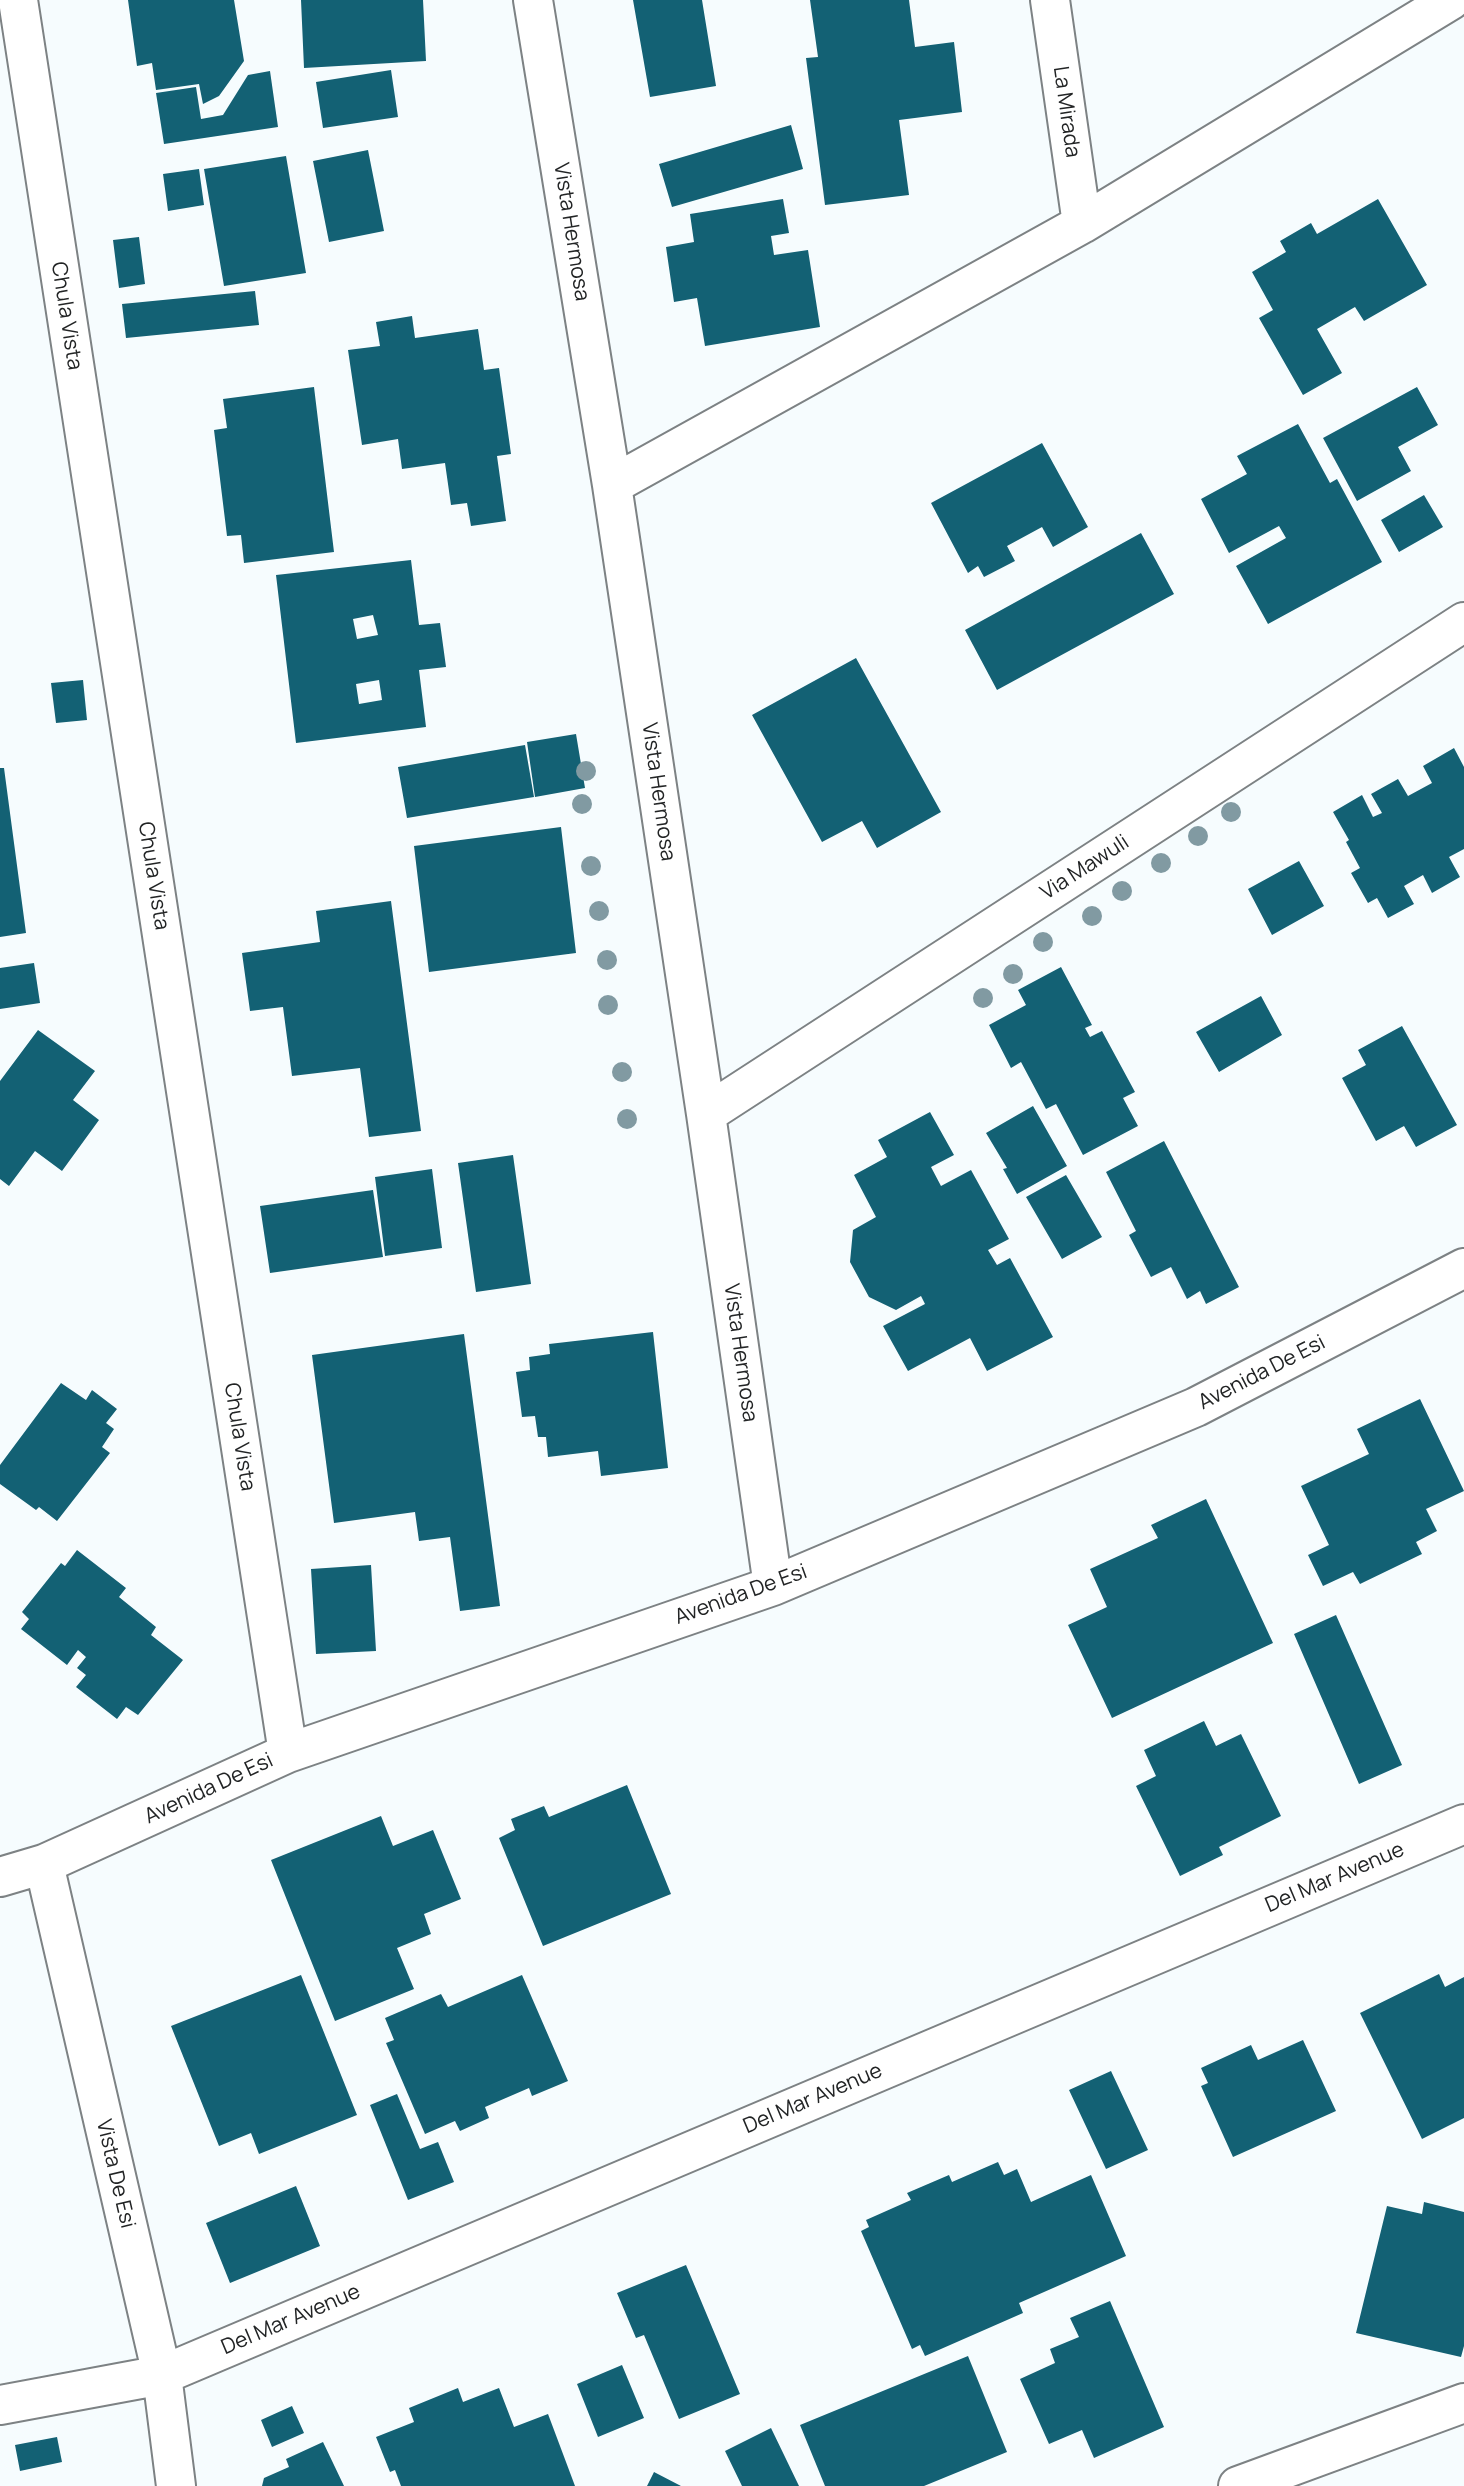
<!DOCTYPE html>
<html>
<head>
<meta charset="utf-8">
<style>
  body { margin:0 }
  canvas { display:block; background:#f6fcfe }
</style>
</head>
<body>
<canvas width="1464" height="2486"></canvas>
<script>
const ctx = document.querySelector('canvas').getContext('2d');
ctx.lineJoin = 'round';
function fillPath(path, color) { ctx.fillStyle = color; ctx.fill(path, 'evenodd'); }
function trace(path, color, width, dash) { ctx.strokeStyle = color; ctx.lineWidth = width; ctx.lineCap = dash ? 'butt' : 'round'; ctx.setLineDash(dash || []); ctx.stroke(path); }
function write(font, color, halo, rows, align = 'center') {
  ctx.font = font + ' Manrope,sans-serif'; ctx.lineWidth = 7; ctx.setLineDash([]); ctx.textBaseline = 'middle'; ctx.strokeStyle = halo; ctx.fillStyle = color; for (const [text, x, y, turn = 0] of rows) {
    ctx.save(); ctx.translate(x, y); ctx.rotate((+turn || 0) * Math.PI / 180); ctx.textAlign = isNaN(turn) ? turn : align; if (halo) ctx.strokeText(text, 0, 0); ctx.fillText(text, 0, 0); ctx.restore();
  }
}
fillPath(new Path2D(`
  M 128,0 L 234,0 L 244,61 L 219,96 L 203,104 L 199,84 L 156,90 L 152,63 L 137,66 Z
  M 301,0 L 423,0 L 426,61 L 304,68 Z
  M 633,0 L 702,0 L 716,86 L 650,97 Z
  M 810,0 L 909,0 L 915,47 L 954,42 L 962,112 L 899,120 L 909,195 L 825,205 L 806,58 L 818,57 Z
  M 391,70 L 398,117 L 323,128 L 316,82 Z
  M 270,71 L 278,127 L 164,144 L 156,93 L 196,87 L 201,119 L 223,115 L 248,75 Z
  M 791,125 L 803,169 L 672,207 L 659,164 Z
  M 368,150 L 384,231 L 329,242 L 313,161 Z
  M 286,156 L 306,273 L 224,286 L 204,169 Z
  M 199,169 L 204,205 L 168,211 L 163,174 Z
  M 783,199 L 789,233 L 771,236 L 774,255 L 808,250 L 820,327 L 705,346 L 697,298 L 674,302 L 666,247 L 694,242 L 690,214 Z
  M 1378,199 L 1427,285 L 1364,321 L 1355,307 L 1317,329 L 1342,373 L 1303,395 L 1259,318 L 1273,310 L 1252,272 L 1286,252 L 1280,241 L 1311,223 L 1317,234 Z
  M 139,237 L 145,284 L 119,288 L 113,240 Z
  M 255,291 L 259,325 L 126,338 L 122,304 Z
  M 412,316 L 415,338 L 478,329 L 484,370 L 499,368 L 511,454 L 497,456 L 506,521 L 471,526 L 467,503 L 451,505 L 445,463 L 402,469 L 398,439 L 362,445 L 348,350 L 380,346 L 376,322 Z
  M 314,387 L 334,552 L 244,563 L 241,535 L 227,536 L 214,430 L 227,428 L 223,399 Z
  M 1417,387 L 1438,425 L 1398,447 L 1411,471 L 1357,501 L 1323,438 Z
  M 1298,424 L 1330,483 L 1337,479 L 1382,562 L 1268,624 L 1236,566 L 1286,538 L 1279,526 L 1229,553 L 1201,499 L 1247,474 L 1237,456 Z
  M 1042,443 L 1088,527 L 1053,547 L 1042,527 L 1007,546 L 1015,561 L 984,577 L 978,566 L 968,573 L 931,503 Z
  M 1424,495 L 1443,527 L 1399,552 L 1381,520 Z
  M 1141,533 L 1174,594 L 997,690 L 965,630 Z
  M 411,560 L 419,625 L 440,623 L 446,667 L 419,670 L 426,727 L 296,743 L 276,575 ZM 373,615 L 378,635 L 357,639 L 353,619 ZM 379,680 L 382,700 L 359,704 L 356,684 Z
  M 856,658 L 941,812 L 877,848 L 862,821 L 822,842 L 752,715 Z
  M 83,680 L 87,720 L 56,723 L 51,683 Z
  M 576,734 L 585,788 L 535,797 L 527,742 Z
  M 525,745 L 534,797 L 407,818 L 398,767 Z
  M 1454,748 L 1464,767 L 1464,849 L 1449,857 L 1460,877 L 1432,893 L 1423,875 L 1404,886 L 1414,904 L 1388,918 L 1377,898 L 1368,903 L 1351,873 L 1360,868 L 1346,842 L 1349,840 L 1333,812 L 1362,795 L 1373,817 L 1382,813 L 1371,794 L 1398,779 L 1408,796 L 1432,783 L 1423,766 Z
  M 0,768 L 4,768 L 26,933 L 0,937 Z
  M 561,827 L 576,953 L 429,972 L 414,846 Z
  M 1299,861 L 1324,906 L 1272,935 L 1248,889 Z
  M 391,901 L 421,1131 L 369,1137 L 360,1068 L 292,1076 L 283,1007 L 250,1011 L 242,953 L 320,942 L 316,911 Z
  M 34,963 L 40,1003 L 0,1009 L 0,968 Z
  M 1061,967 L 1092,1025 L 1085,1028 L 1090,1037 L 1102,1031 L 1135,1092 L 1123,1098 L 1138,1126 L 1083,1155 L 1056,1104 L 1046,1109 L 1021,1062 L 1011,1068 L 989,1025 L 1026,1005 L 1018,990 Z
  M 1261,996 L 1282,1035 L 1219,1072 L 1196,1032 Z
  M 1402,1026 L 1457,1125 L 1416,1147 L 1404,1126 L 1376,1141 L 1342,1078 L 1366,1065 L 1358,1050 Z
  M 38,1030 L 95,1071 L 73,1100 L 99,1120 L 62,1171 L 35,1151 L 9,1186 L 0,1179 L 0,1081 Z
  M 1033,1106 L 1067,1166 L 1017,1194 L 1003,1169 L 1007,1168 L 986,1133 Z
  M 930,1112 L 954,1155 L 931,1167 L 941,1186 L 971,1170 L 1009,1239 L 988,1250 L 997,1265 L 1010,1258 L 1053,1337 L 987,1371 L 970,1338 L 908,1371 L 883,1326 L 925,1304 L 921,1296 L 896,1310 L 869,1297 L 850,1262 L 853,1230 L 876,1217 L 854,1175 L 887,1157 L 878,1140 Z
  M 1164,1141 L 1239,1287 L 1206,1304 L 1200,1291 L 1187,1299 L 1171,1267 L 1151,1277 L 1129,1235 L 1136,1231 L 1106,1172 Z
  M 513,1155 L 531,1284 L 476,1292 L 458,1163 Z
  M 432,1169 L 442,1248 L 385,1256 L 375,1177 Z
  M 1066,1175 L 1102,1237 L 1062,1259 L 1026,1197 Z
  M 373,1190 L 383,1257 L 270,1273 L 260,1206 Z
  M 653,1332 L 668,1468 L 601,1476 L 598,1451 L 548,1457 L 546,1437 L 538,1437 L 535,1416 L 522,1417 L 516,1372 L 530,1370 L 529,1357 L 550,1354 L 549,1344 Z
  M 464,1334 L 500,1606 L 460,1611 L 450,1537 L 419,1541 L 415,1512 L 334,1523 L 312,1355 Z
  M 61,1383 L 86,1400 L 92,1390 L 117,1409 L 106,1423 L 114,1429 L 102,1447 L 110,1453 L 57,1521 L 39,1507 L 36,1510 L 0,1484 L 0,1465 Z
  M 1420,1399 L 1464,1491 L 1426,1509 L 1437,1531 L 1416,1542 L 1422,1554 L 1360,1584 L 1353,1572 L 1323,1586 L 1308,1555 L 1329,1545 L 1301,1486 L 1369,1454 L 1357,1429 Z
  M 1206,1499 L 1273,1643 L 1112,1718 L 1068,1625 L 1107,1607 L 1090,1569 L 1158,1538 L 1151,1525 Z
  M 77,1550 L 126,1588 L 119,1597 L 156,1627 L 151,1635 L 183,1660 L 138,1715 L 126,1707 L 117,1719 L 76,1687 L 86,1675 L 77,1668 L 86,1657 L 78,1650 L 67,1665 L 21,1629 L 29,1619 L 22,1612 L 61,1563 L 65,1566 Z
  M 371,1565 L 376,1651 L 316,1654 L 311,1569 Z
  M 1336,1615 L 1402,1765 L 1359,1784 L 1294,1634 Z
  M 1204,1721 L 1216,1746 L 1241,1734 L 1281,1816 L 1219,1847 L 1223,1855 L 1180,1876 L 1136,1786 L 1156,1776 L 1144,1750 Z
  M 627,1785 L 671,1894 L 543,1946 L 499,1838 L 515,1830 L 511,1819 L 544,1806 L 549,1817 Z
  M 381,1816 L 393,1846 L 433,1830 L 461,1899 L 424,1914 L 431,1934 L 397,1948 L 414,1989 L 335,2021 L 271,1860 Z
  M 1439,1974 L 1445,1987 L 1464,1977 L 1464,2118 L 1422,2139 L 1360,2013 Z
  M 301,1975 L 357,2115 L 259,2154 L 251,2133 L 219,2146 L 171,2026 Z
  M 522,1975 L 568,2081 L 532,2096 L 529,2088 L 485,2107 L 489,2118 L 460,2131 L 455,2121 L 425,2134 L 386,2043 L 394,2040 L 385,2018 L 441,1994 L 448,2007 Z
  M 1303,2040 L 1336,2111 L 1233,2157 L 1201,2086 L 1208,2083 L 1201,2068 L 1251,2045 L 1258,2060 Z
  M 1111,2071 L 1148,2150 L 1106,2169 L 1069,2090 Z
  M 397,2094 L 420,2149 L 438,2142 L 454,2182 L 408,2200 L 370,2105 Z
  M 998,2162 L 1004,2175 L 1017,2169 L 1031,2202 L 1091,2175 L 1126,2256 L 1019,2303 L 1023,2313 L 925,2356 L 920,2345 L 912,2349 L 861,2231 L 869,2227 L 866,2220 L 911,2200 L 907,2193 L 949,2175 L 952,2182 Z
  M 296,2186 L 320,2246 L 230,2283 L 206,2223 Z
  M 1424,2202 L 1464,2212 L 1464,2346 L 1461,2357 L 1356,2333 L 1387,2206 L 1422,2214 Z
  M 686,2265 L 740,2394 L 679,2419 L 644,2335 L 636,2338 L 617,2293 Z
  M 1110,2301 L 1164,2427 L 1094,2458 L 1082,2430 L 1049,2444 L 1020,2379 L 1055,2363 L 1050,2349 L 1079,2337 L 1070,2318 Z
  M 968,2356 L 1007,2452 L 924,2486 L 825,2486 L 800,2425 Z
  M 622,2365 L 644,2418 L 598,2437 L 577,2384 Z
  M 458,2388 L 463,2402 L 499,2388 L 514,2427 L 548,2414 L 575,2486 L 401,2486 L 395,2470 L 390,2472 L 376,2437 L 414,2422 L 409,2408 Z
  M 292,2406 L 304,2433 L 272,2447 L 261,2420 Z
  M 771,2428 L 799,2486 L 742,2486 L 725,2451 Z
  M 57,2437 L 62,2462 L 20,2471 L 15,2445 Z
  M 323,2442 L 344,2486 L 262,2486 L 264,2478 L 289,2467 L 286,2459 Z
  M 654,2472 L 681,2486 L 647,2486 Z`), '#136174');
const street = new Path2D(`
  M 18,0 L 288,1753
  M 533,0 L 612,485 L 706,1114 L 773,1586
  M 1050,0 L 1082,224
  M 612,485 L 1082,224 L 1451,0
  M 706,1114 L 1464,622
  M 44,1864 L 162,2375 L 176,2486
  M 0,1877 L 44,1864 L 288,1753 L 773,1586 L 1196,1407 L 1464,1268
  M 0,2405 L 162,2375 L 1464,1824
  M 1238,2486 L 1464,2403`);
trace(street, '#7d8284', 42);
trace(street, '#fff', 38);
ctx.fillStyle = '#819aa2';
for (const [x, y] of [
  [586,771],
  [582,804],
  [1231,812],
  [1198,836],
  [1161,863],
  [591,866],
  [1122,891],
  [599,911],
  [1092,916],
  [1043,942],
  [607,960],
  [1013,974],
  [983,998],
  [608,1005],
  [622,1072],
  [627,1119]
]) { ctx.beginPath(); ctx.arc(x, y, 10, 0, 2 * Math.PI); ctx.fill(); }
write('21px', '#222425', '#fff', [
  ["La Mirada",1066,112,82],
  ["Vista Hermosa",571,232,81],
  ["Chula Vista",66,316,81],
  ["Vista Hermosa",658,792,82],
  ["Via Mawuli",1085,868,-33],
  ["Chula Vista",153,876,81],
  ["Vista Hermosa",740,1353,82],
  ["Avenida De Esi",1262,1373,-27],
  ["Chula Vista",239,1437,81],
  ["Avenida De Esi",741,1595,-20],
  ["Avenida De Esi",209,1789,-25],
  ["Del Mar Avenue",1335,1878,-23],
  ["Del Mar Avenue",813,2099,-23],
  ["Vista De Esi",115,2174,77],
  ["Del Mar Avenue",291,2320,-23]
]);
</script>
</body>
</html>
